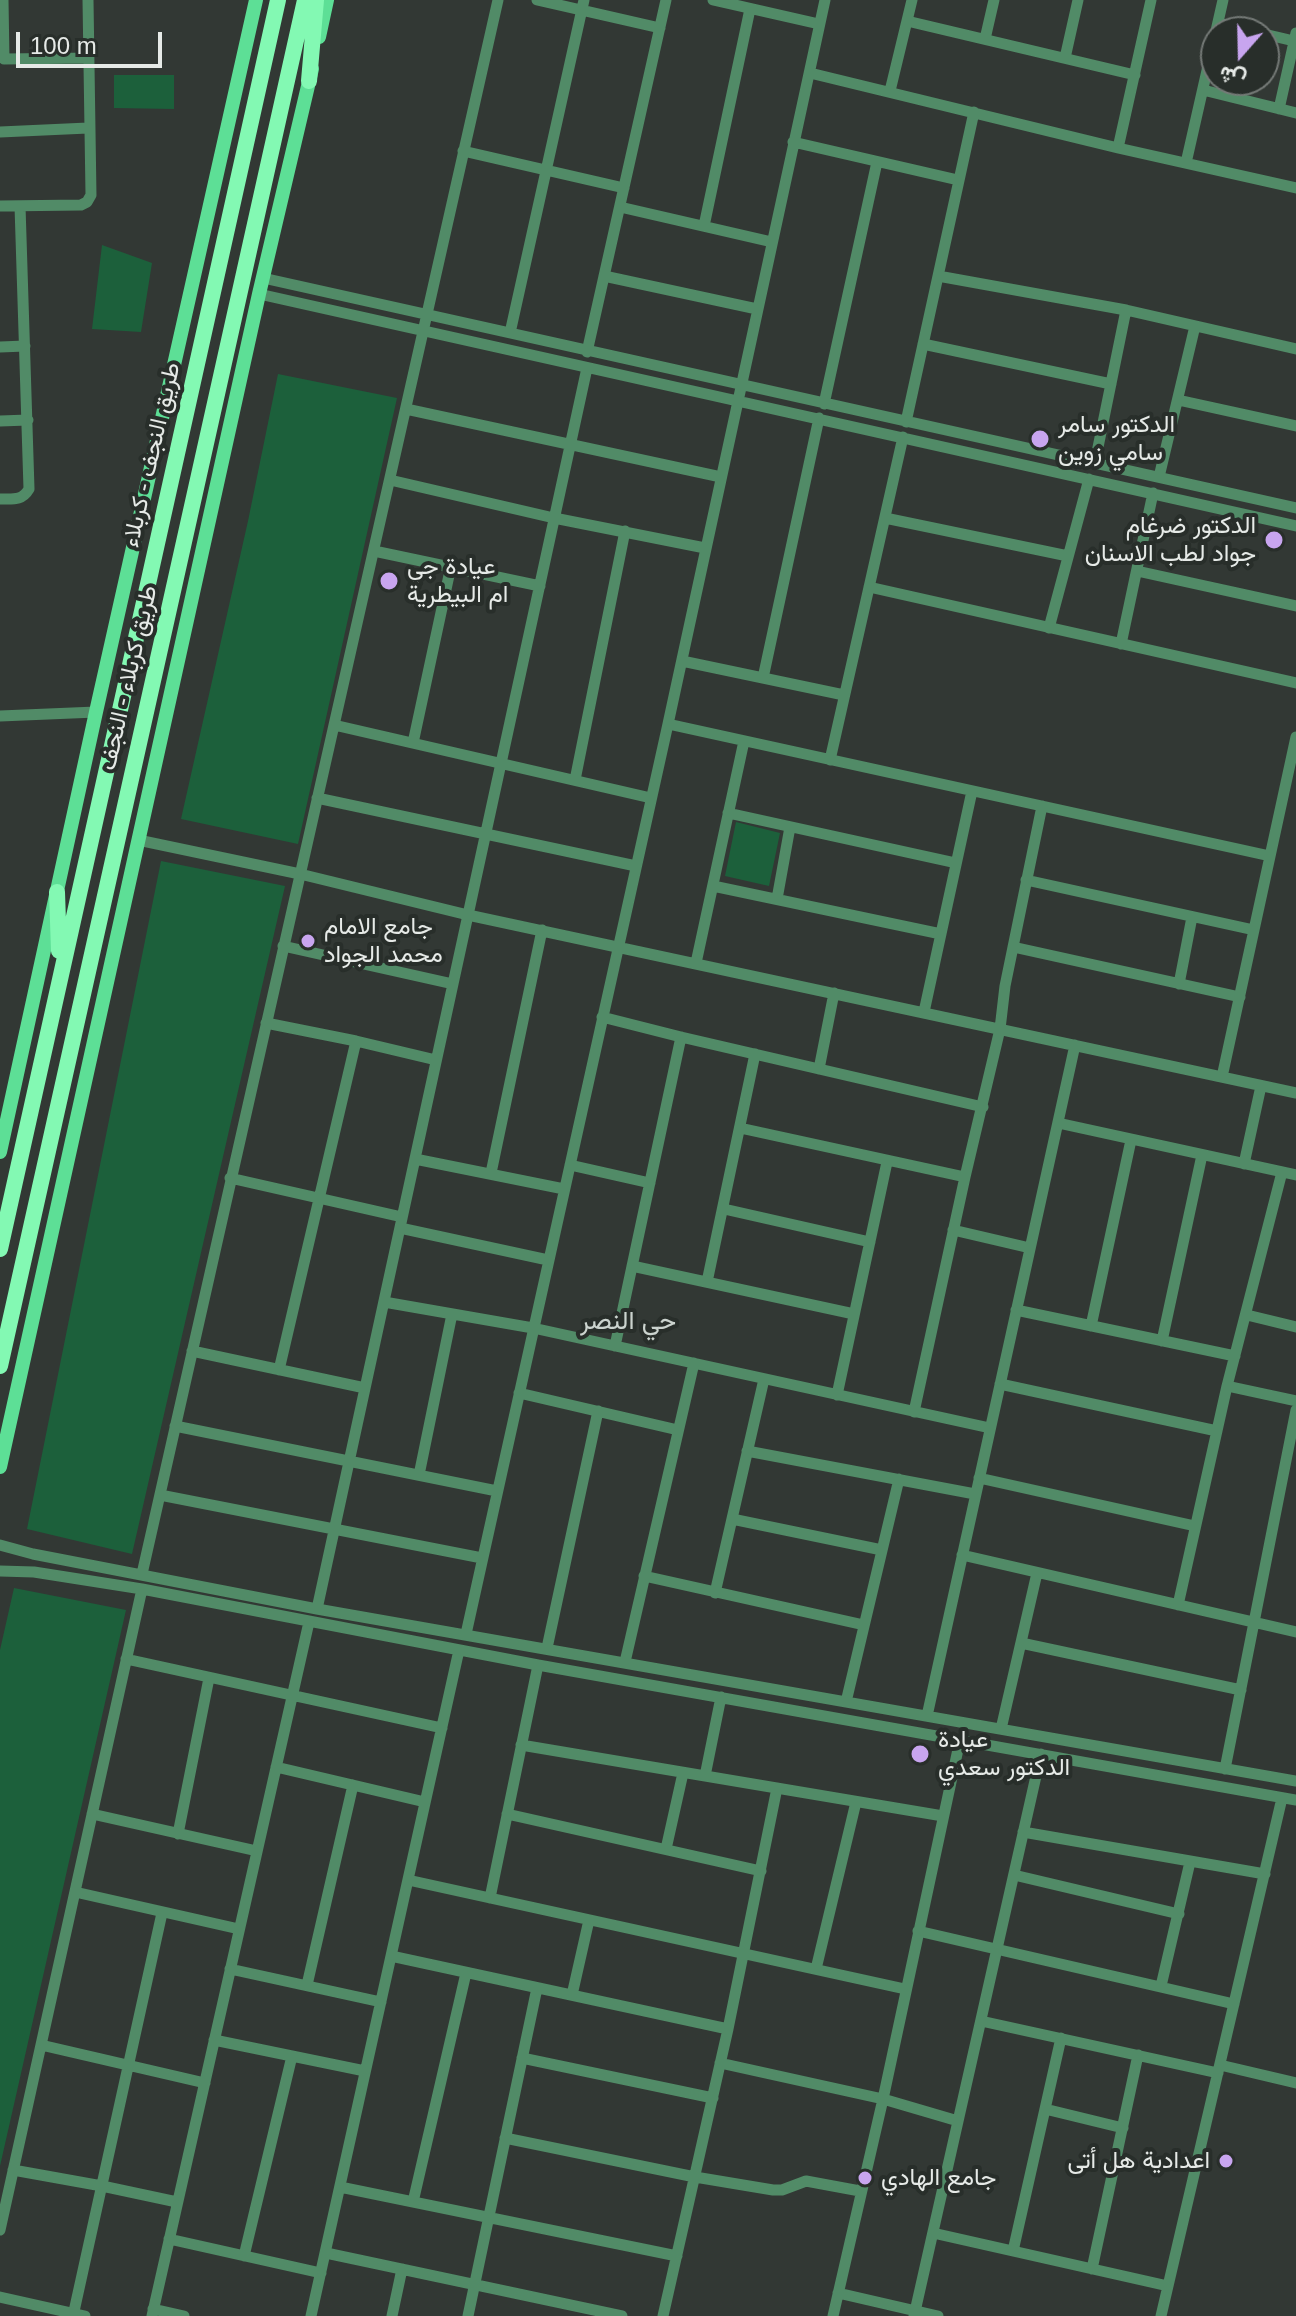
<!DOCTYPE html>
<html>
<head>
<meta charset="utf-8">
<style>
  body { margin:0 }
  #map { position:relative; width:1296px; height:2316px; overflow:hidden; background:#323834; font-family:Arial,Vazirmatn,sans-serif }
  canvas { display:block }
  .north { position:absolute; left:1200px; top:16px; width:80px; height:80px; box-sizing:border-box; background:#282e2a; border:2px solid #747976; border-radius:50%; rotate:200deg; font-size:22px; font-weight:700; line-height:32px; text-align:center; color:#e6eae7 }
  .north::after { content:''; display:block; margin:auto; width:28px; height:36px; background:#c8a5ef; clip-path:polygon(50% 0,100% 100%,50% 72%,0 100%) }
  .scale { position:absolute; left:16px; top:32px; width:146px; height:36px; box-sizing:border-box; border:4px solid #e6eae7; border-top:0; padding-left:10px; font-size:24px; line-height:28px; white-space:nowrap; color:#e6eae7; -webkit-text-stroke:6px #282e2a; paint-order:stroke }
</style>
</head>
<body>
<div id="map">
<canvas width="1296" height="2316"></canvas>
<div class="north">ش</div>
<div class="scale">100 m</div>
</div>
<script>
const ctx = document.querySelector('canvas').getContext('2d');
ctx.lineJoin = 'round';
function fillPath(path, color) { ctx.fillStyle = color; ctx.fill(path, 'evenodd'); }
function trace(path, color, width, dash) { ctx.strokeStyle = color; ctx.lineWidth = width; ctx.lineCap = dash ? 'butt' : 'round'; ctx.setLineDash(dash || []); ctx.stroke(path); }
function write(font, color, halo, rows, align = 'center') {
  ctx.font = font + ' Arial,Vazirmatn,sans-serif'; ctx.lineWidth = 8; ctx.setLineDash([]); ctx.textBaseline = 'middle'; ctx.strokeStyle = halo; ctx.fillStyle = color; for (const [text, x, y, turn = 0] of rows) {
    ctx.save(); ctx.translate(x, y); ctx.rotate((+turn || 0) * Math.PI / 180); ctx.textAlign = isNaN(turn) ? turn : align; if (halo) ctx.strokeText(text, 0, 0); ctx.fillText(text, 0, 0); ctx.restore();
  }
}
fillPath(new Path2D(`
  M 114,75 L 174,75 L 174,109 L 114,108 Z
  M 102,245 L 152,263 L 141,332 L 92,329 Z
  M 278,374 L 397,398 L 298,844 L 181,819 L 248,521 Z
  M 736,822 L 780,833 L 769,886 L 725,876 Z
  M 161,861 L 285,886 L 132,1554 L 27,1529 Z
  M 14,1588 L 126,1610 L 0,2166 L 0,1650 Z`), '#1c603b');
trace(new Path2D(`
  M 3,0 L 4,59 L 88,58
  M 537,0 L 660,28
  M 713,0 L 819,24
  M 907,21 L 1135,75
  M 1218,23 L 1256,32
  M 1264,34 L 1294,41
  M 985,39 L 994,0
  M 1065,58 L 1078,0
  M 810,73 L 1118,148 L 1296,188
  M 1203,90 L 1296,113
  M 890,91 L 912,0
  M 1279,109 L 1296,33
  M 0,132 L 88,128
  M 793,142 L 958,180
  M 1118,148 L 1151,0
  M 463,151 L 624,188
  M 1186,163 L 1223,0
  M 0,206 L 81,205 L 87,202 L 91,195 L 88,0
  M 620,207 L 772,242
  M 704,226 L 750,9
  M 604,276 L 757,309
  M 938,276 L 1126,310 L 1296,349
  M 263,278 L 1296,508
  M 259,294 L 1296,526
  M 510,333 L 584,0
  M 923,344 L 1111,384
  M 0,347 L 25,346
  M 587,352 L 666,0
  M 1178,400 L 1296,426
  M 824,404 L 877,162
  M 406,409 L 721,477
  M 0,421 L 28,420
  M 906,422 L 974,112
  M 1095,462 L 1126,310
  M 1159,477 L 1195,326
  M 390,480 L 554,518 L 705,548
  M 0,499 C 13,499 22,501 29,489 L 20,206
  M 885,518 L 1068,556
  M 374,551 L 540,586
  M 1137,571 L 1296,606
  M 869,587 L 1296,683
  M 1049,628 L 1089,479
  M 1121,644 L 1153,493
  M 682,661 L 844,695
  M 763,678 L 819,418
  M 0,716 L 96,712
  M 668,724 L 1270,856
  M 334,725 L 651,798
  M 413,743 L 451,566
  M 830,760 L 903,437
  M 575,780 L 625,531
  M 317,798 L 636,866
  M 728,813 L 956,863
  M 138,840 L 300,874 L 468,915 L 1296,1093
  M 1026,880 L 1254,930
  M 713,886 L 941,934
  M 777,899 L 790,827
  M 283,946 L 453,984
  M 1013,947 L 1240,997
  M 696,963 L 744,741
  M 1179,984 L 1192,917
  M 924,1012 L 972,791
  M 602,1017 L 681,1037 L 983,1107
  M 266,1023 L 356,1041 L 436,1060
  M 819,1069 L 834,993
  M 1222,1077 L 1296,737
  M 1058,1123 L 1296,1175
  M 740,1128 L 965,1177
  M 415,1159 L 564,1189
  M 1244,1164 L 1261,1086
  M 570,1165 L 650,1183
  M 491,1173 L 542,930
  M 230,1178 L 402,1217
  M 724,1209 L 870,1242
  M 400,1228 L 548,1260
  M 953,1230 L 1030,1248
  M 632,1266 L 854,1314
  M 707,1282 L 755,1054
  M 384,1302 L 533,1328 L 990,1428
  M 1016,1310 L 1235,1356
  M 1247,1315 L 1296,1327
  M 1091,1326 L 1131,1140
  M 1162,1341 L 1202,1155
  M 615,1346 L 681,1037
  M 192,1351 L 365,1388
  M 279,1370 L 356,1041
  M 1000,1384 L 1217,1431
  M 1227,1386 L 1296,1401
  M 519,1393 L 678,1430
  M 837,1395 L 887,1162
  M 914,1412 L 965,1177 L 1000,1029 L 1005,986 L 1042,806
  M 175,1426 L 497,1491
  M 747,1451 L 975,1494
  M 419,1475 L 452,1314
  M 979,1478 L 1195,1526
  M 160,1495 L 482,1558
  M 732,1519 L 882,1550
  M 0,1545 L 33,1554 L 317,1609 L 1296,1781
  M 962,1555 L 1296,1632
  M 0,1571 L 34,1572 L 142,1589 L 538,1665 L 1296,1800
  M 142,1574 L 498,0
  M 644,1576 L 864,1625
  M 715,1593 L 764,1379
  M 1178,1605 L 1227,1386 L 1282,1172
  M 317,1609 L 587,368
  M 466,1634 L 668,724 L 825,0
  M 1021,1643 L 1241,1690
  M 547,1648 L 598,1411
  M 126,1659 L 442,1728
  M 625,1662 L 694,1363
  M 846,1702 L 899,1479
  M 927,1716 L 1075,1045
  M 1001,1729 L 1037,1573
  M 521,1745 L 943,1816
  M 276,1767 L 425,1802
  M 1225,1769 L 1296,1410
  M 705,1776 L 721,1697
  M 92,1814 L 257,1851
  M 507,1814 L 761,1871
  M 1023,1832 L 1265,1874
  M 178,1834 L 209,1678
  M 666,1849 L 683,1773
  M 1014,1875 L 1179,1914
  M 408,1880 L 905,1989
  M 75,1892 L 239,1929
  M 490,1898 L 538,1665
  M 918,1931 L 1234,2004
  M 391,1956 L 728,2029
  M 230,1969 L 381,2002
  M 816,1969 L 856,1802
  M 307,1985 L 353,1785
  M 1161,1986 L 1190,1862
  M 572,1995 L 589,1920
  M 981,2021 L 1218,2073
  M 214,2040 L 365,2071
  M 41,2045 L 205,2083
  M 522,2058 L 713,2098
  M 720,2063 L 883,2099 L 958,2121
  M 1220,2065 L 1296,2083
  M 1045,2109 L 1123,2128
  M 505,2138 L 695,2177 L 773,2190 L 782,2190 L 806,2181 L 860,2191
  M 13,2170 L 102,2186 L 177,2202
  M 340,2187 L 677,2256
  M 413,2202 L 466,1973
  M 0,2230 L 142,1589
  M 933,2233 L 1168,2286
  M 169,2239 L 321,2273
  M 1013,2251 L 1061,2038
  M 326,2253 L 622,2316
  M 244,2256 L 292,2056
  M 1092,2269 L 1138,2055
  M 838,2293 L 938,2316
  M 0,2297 L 85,2316
  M 153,2309 L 184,2316
  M 73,2316 L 162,1913
  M 152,2316 L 309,1622
  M 311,2316 L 459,1650
  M 392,2316 L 402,2269
  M 468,2316 L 537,1988
  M 663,2316 L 728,2029 L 777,1788
  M 833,2316 L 883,2099 L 960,1740
  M 914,2316 L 1041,1754
  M 1161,2316 L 1282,1798`), '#518b67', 11);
trace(new Path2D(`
  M 319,37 L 327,0
  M 0,1152 L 96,712 L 256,0
  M 0,1467 L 259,294 L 312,69`), '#5ddf96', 14);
trace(new Path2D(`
  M 309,81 L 316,0
  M 57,892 L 59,951
  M 0,1249 L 278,0
  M 0,1366 L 305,0`), '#83f9b3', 16);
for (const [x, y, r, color] of [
  [1040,439,10,"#c8a5ef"],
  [1274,540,10,"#c8a5ef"],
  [389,581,10,"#c8a5ef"],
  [308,941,8,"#c8a5ef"],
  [920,1754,10,"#c8a5ef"],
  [1226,2161,8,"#c8a5ef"],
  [865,2178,8,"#c8a5ef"]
]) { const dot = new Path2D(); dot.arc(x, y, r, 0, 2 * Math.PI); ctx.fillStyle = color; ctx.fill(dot); trace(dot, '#282e2a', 3); }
write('24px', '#e6eae7', '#282e2a', [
  ["الدكتور سامر",1058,425],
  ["سامي زوين",1058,453],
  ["الدكتور ضرغام",1256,526,"right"],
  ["جواد لطب الاسنان",1256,554,"right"],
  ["عيادة جي",407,567],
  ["ام البيطرية",407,595],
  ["جامع الامام",324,927],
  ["محمد الجواد",324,955],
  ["عيادة",938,1740],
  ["الدكتور سعدي",938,1768],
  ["اعدادية هل أتى",1210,2161,"right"],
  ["جامع الهادي",881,2178]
], 'left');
write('24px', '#e6eae7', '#282e2a', [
  ["طريق النجف - کربلاء",152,455,-77],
  ["طريق کربلاء - النجف",129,678,-77]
]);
write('26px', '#cbd3ce', '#282e2a', [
  ["حي النصر",628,1322]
]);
</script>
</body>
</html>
